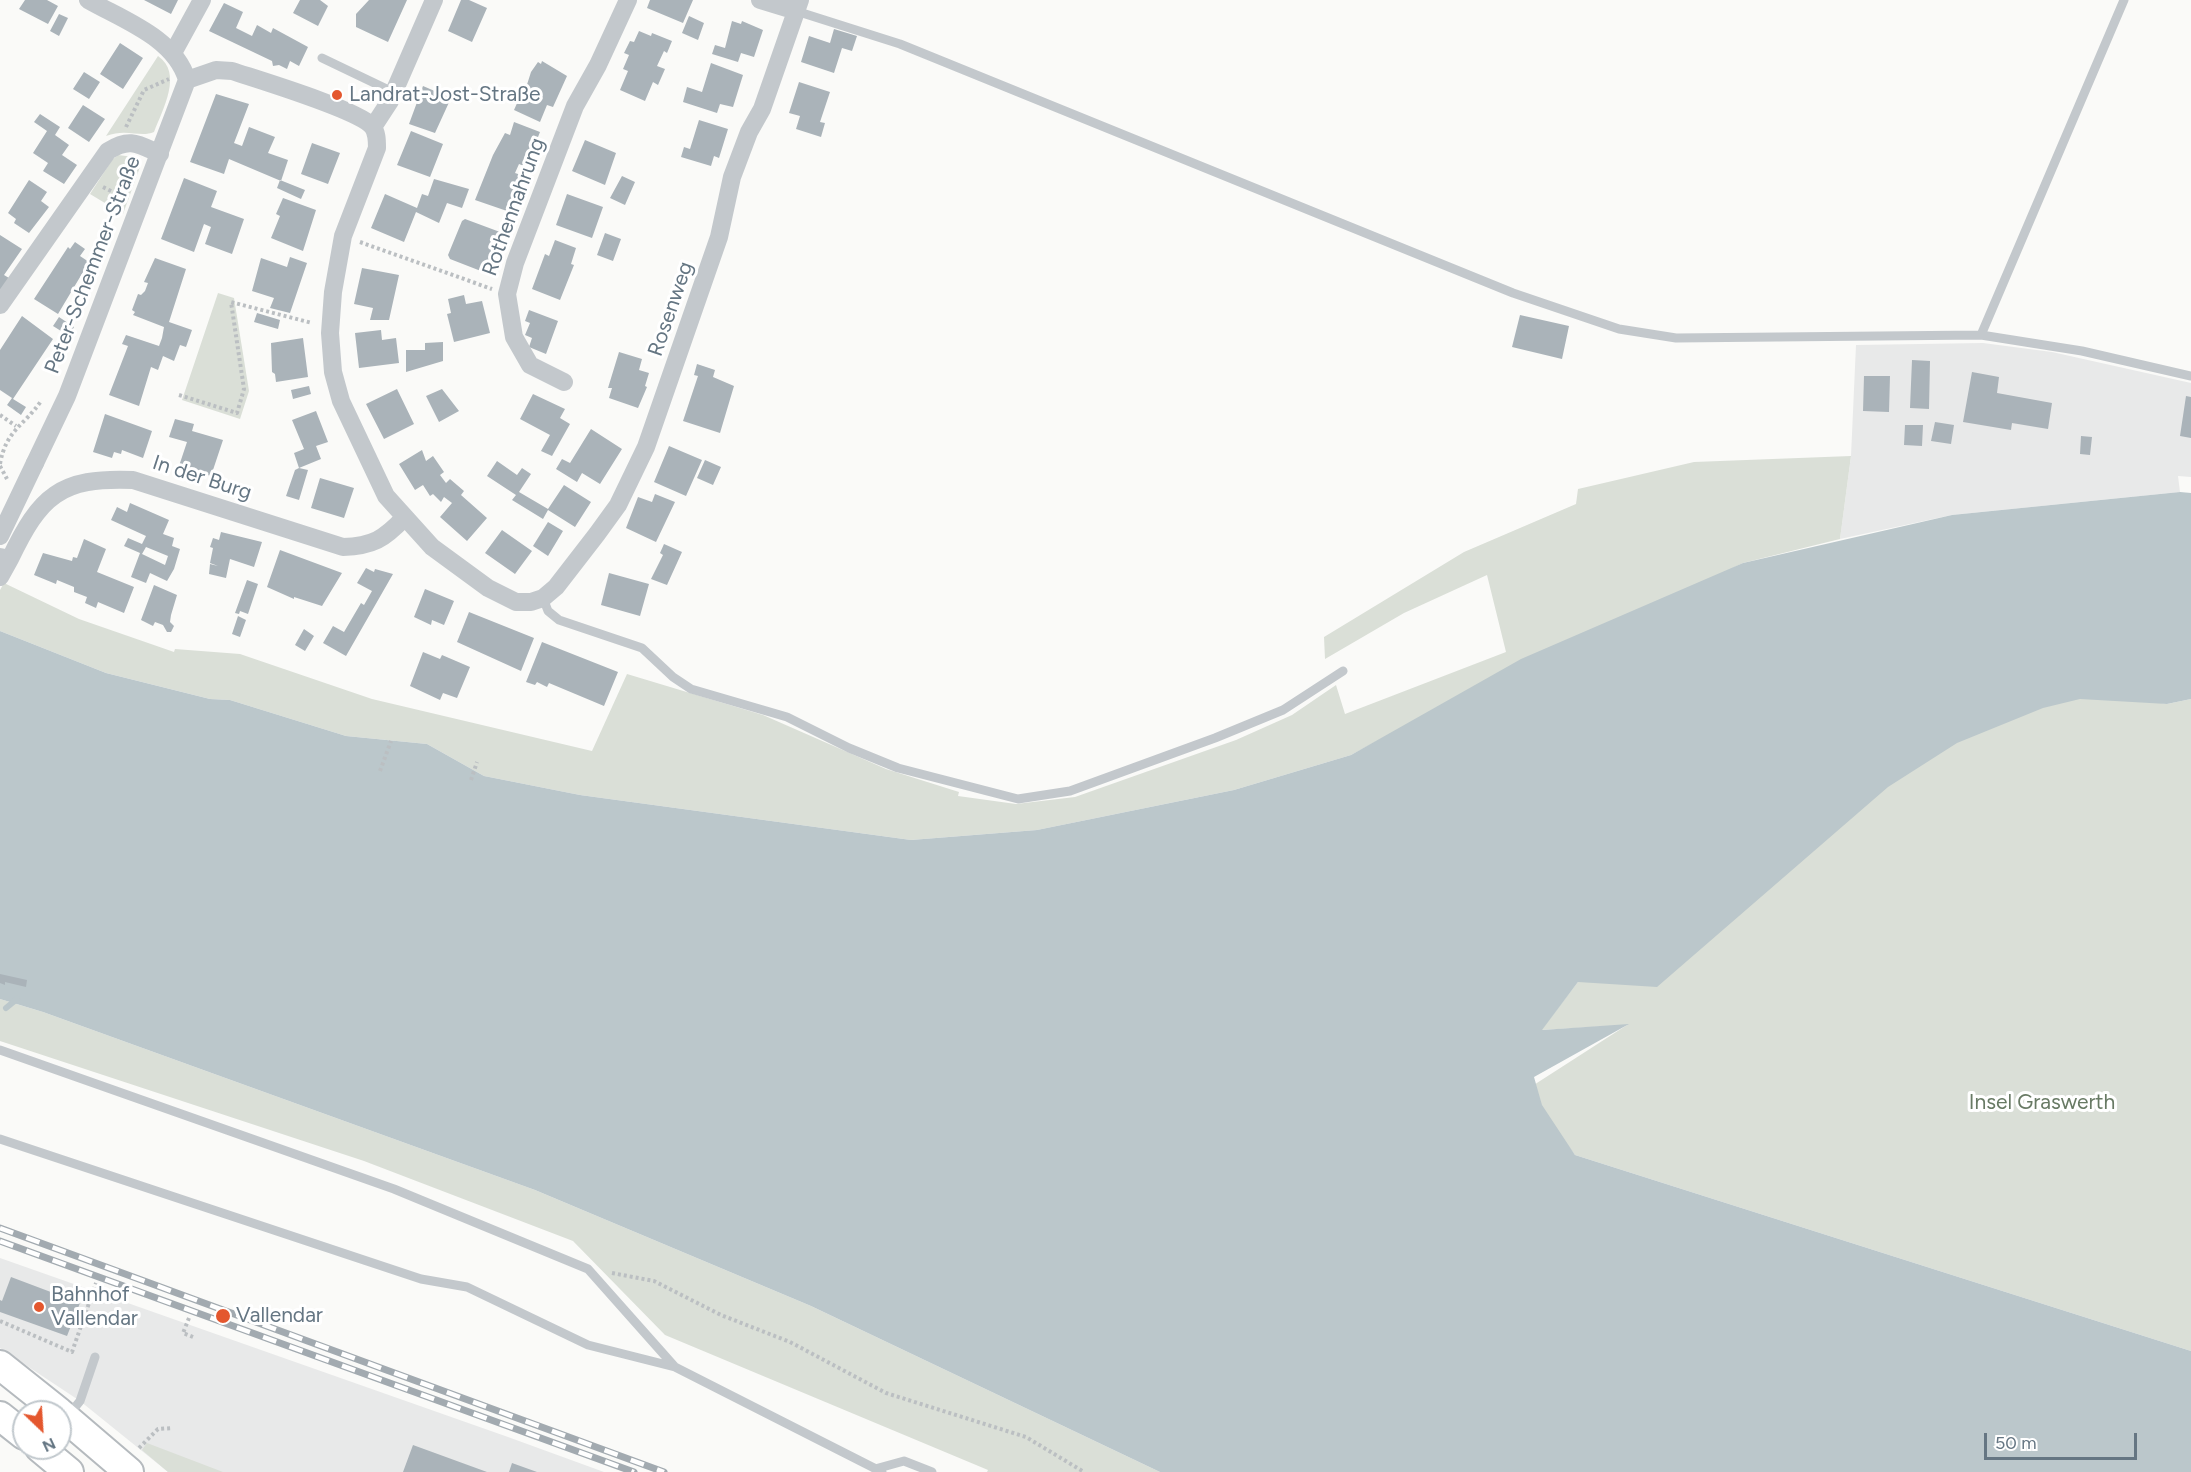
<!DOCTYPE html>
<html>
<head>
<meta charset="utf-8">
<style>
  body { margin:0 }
  #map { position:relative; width:2191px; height:1472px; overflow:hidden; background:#fafaf8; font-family:Figtree,sans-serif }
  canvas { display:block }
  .north { position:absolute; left:12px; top:1400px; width:60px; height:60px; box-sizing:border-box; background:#fff; border:2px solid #c1c8cd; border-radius:50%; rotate:155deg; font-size:16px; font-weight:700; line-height:24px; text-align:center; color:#657683 }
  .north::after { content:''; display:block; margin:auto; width:21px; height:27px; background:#e4572e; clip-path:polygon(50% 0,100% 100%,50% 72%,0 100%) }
  .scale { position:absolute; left:1984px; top:1433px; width:153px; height:27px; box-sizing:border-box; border:3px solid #657683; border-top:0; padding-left:8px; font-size:18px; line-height:21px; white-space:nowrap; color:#657683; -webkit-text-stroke:4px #fff; paint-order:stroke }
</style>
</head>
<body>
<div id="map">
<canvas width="2191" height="1472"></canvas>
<div class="north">N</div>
<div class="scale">50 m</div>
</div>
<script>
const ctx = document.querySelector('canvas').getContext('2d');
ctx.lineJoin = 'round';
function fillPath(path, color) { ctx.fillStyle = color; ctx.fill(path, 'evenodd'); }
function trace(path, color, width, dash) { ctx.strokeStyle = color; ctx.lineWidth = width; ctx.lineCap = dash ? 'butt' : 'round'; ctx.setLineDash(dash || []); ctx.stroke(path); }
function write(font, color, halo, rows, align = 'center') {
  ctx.font = font + ' Figtree,sans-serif'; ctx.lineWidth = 6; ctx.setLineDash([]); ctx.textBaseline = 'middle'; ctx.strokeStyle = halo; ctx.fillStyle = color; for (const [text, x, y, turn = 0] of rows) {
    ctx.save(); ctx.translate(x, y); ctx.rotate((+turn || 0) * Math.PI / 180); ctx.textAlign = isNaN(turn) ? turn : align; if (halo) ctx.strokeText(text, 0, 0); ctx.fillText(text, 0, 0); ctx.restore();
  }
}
fillPath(new Path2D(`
  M 1983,343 L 2052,352 L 2191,383 L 2191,477 L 2178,476 L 2180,492 L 1952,515 L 1840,539 L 1851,456 L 1856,345 Z
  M 0,1258 L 508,1437 L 604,1472 L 168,1472 L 80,1401 L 0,1348 Z`), '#e8e9e9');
fillPath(new Path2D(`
  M 158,56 C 183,73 163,109 154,132 C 140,138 127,128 106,136 Z
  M 118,155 L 134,157 L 140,167 L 123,214 L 90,194 L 112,160 Z
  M 218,293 L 234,298 L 249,391 L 240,419 L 182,400 Z
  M 1851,456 L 1840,539 L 1743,563 L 1403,727 L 1351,755 L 1234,790 L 1037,830 L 911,840 L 580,795 L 484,776 L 427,744 L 346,736 L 230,700 L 210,699 L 106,673 L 0,631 L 0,590 L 4,583 L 79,619 L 174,652 L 175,649 L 240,654 L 372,699 L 592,751 L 627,674 L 763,715 L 886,769 L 959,792 L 958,796 L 1016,804 L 1075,797 L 1236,740 L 1292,715 L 1336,685 L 1345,714 L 1506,652 L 1487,575 L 1404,613 L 1325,659 L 1324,637 L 1464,552 L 1576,504 L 1578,489 L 1694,462 Z
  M 2054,686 L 2167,704 L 2191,699 L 2191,1351 L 1575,1155 L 1526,1090 L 1627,1025 L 1541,1030 L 1578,982 L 1914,749 Z
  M 0,999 L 43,1012 L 535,1190 L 811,1306 L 1160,1472 L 987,1472 L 988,1470 L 665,1335 L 573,1241 L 364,1161 L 0,1041 Z
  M 147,1443 L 223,1472 L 168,1472 L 142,1450 Z`), '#dadfd7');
fillPath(new Path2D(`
  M 2180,492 L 2191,493 L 2191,699 L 2167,704 L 2080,699 L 2043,708 L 1957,743 L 1888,787 L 1657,987 L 1578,982 L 1542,1030 L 1629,1024 L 1534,1077 L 1542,1105 L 1575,1155 L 2191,1351 L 2191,1472 L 1160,1472 L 811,1306 L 535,1190 L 43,1012 L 0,999 L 0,631 L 106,673 L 210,699 L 230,700 L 346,736 L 427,744 L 484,776 L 580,795 L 911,840 L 1037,830 L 1234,790 L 1351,755 L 1521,659 L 1743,563 L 1952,515 Z`), '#bbc7cb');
trace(new Path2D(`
  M 6,1008 L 17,999`), '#bbc7cb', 6);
fillPath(new Path2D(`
  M 25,0 L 47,0 L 58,6 L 48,24 L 19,9 Z
  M 144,0 L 178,0 L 171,14 Z
  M 300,0 L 320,0 L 328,6 L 318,26 L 293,13 Z
  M 369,0 L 407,0 L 388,42 L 356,27 L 356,14 Z
  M 461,0 L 469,0 L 487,8 L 472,42 L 448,31 Z
  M 650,0 L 693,0 L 683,23 L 647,8 Z
  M 224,3 L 243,12 L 236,28 L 252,36 L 257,25 L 271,33 L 273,28 L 308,47 L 299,66 L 290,61 L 287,69 L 279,65 L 273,66 L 272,61 L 209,31 Z
  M 59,14 L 68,18 L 59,36 L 50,31 Z
  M 689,16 L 704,23 L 698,40 L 682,33 Z
  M 732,21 L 741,24 L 742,21 L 763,30 L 754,57 L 741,53 L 738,62 L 712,54 L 715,45 L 725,48 Z
  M 834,29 L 857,36 L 852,51 L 842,48 L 834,73 L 801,62 L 809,36 L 830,43 Z
  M 639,31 L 651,36 L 652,33 L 672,41 L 667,53 L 664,51 L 657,66 L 665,69 L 658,85 L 653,82 L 645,101 L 620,90 L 628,71 L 623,69 L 629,55 L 624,53 L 630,41 L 634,42 Z
  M 120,43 L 143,58 L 123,89 L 100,74 Z
  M 542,61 L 567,76 L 553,107 L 547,105 L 540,122 L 514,110 L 522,92 L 524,94 L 531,72 L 538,62 L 541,64 Z
  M 711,63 L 743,75 L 733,107 L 720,104 L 717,113 L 683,102 L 687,87 L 702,92 Z
  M 84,72 L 100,82 L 89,99 L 73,89 Z
  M 799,82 L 830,92 L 820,122 L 825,123 L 821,137 L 796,129 L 800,116 L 789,113 Z
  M 423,86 L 451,98 L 435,133 L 409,124 Z
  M 216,94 L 249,104 L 234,143 L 242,146 L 249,127 L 275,137 L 268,153 L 288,160 L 281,181 L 229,159 L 224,174 L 190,162 Z
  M 83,105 L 105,119 L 89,142 L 68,128 Z
  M 40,114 L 60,127 L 55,135 L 69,145 L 62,155 L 77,165 L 64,184 L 43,171 L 48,163 L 33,153 L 47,131 L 34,122 Z
  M 699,120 L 728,129 L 719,158 L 714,156 L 711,166 L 681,157 L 684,147 L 690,149 Z
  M 514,122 L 540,132 L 530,157 L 528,156 L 524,166 L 519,164 L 515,173 L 521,175 L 507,211 L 475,200 L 493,155 L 505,133 L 510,135 Z
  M 411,131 L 443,144 L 430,177 L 397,165 Z
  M 585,140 L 616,153 L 605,185 L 572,171 Z
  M 312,143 L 340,153 L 328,184 L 301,174 Z
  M 622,176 L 635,182 L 625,205 L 610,198 Z
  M 184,178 L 217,191 L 211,207 L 244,219 L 232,254 L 205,244 L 211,227 L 204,224 L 194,252 L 161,239 Z
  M 434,179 L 469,189 L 462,208 L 447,203 L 439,223 L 416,212 L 404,242 L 371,228 L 385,194 L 417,208 L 422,194 L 428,196 Z
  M 29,180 L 47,192 L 41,201 L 49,207 L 29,233 L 14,223 L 16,219 L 8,213 Z
  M 280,180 L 305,190 L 301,199 L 277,188 Z
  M 567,194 L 603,207 L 592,238 L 556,225 Z
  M 283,198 L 316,210 L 303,251 L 271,238 L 280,216 L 276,214 Z
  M 465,219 L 500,232 L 486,273 L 450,259 L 448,255 L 462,221 Z
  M 605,233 L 621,239 L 613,261 L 597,255 Z
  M 0,235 L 22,249 L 4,275 L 9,278 L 0,292 Z
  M 555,240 L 576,248 L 571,264 L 574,265 L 560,300 L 532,289 L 545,254 L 549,256 Z
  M 75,242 L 85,249 L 80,256 L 89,262 L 58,314 L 34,299 L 68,247 L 70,249 Z
  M 290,257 L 307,263 L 290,313 L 270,308 L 274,298 L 252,291 L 261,258 L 287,267 Z
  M 155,258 L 186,269 L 169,322 L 192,330 L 186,347 L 180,345 L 174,361 L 163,356 L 158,370 L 151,367 L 139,406 L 109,395 L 128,346 L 122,344 L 126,335 L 159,346 L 162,338 L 164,327 L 133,315 L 135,312 L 132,310 L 138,294 L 141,295 L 145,291 L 148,283 L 144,282 Z
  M 362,268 L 399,275 L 389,320 L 370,320 L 373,308 L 354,304 Z
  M 464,295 L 466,304 L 482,301 L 490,333 L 454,342 L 447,314 L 451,313 L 448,299 Z
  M 529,310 L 558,321 L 546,354 L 529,347 L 532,338 L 525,335 L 530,323 L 525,321 Z
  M 257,313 L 280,320 L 278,329 L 254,322 Z
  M 1520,315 L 1569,326 L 1562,359 L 1512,347 Z
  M 22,316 L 53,339 L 13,399 L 26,407 L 21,415 L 7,405 L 12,398 L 0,390 L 0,350 Z
  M 59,317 L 74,327 L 69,336 L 53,326 Z
  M 381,330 L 382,340 L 396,338 L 399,363 L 359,368 L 355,333 Z
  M 303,338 L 308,377 L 276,382 L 275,374 L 272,372 L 271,343 Z
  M 443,342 L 443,361 L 406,372 L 406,350 L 425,350 L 425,343 Z
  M 619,352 L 642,359 L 639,370 L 649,373 L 645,386 L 647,387 L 638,408 L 609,398 L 612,388 L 608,388 Z
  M 1912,360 L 1930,361 L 1929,409 L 1910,408 Z
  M 697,364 L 715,370 L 713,377 L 734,386 L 720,433 L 683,421 L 698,376 L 694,375 Z
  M 1972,372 L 1999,377 L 1997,393 L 2052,403 L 2048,429 L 2012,423 L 2011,430 L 1963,422 Z
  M 1864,376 L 1890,376 L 1889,412 L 1863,411 Z
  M 309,386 L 311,394 L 293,399 L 291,390 Z
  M 397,389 L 414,424 L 384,439 L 366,404 Z
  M 442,389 L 459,411 L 439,422 L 426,396 Z
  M 533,394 L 565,409 L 560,418 L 570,424 L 552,456 L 541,451 L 550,435 L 520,419 Z
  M 2186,396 L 2191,397 L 2191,438 L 2180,436 Z
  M 316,411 L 328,442 L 316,446 L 321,459 L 299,468 L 294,453 L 304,449 L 292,420 Z
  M 105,414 L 152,431 L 143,458 L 122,450 L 121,454 L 114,452 L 112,458 L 93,452 Z
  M 175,419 L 194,424 L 192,431 L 223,440 L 211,476 L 179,466 L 187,442 L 169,437 Z
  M 1935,422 L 1954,425 L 1951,444 L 1931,441 Z
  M 1905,425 L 1923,425 L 1922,446 L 1904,445 Z
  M 591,429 L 622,449 L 600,484 L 582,473 L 577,482 L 556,469 L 562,459 L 570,463 Z
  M 2081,436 L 2092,437 L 2090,455 L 2080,454 Z
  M 669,446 L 702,460 L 686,496 L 654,482 Z
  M 422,450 L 426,461 L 433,456 L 444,472 L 440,475 L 446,483 L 450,479 L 464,491 L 461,495 L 487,518 L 467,541 L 440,517 L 452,503 L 444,497 L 441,502 L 433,494 L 430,496 L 423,485 L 415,490 L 399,464 Z
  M 705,460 L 721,467 L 713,485 L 697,478 Z
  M 497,461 L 517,475 L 522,468 L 531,474 L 519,492 L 548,509 L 564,485 L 591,502 L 575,527 L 548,510 L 543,519 L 512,500 L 516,495 L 487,476 Z
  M 299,468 L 308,470 L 299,500 L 286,496 L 295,470 Z
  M 320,478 L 354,488 L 344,518 L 311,508 Z
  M 655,494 L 675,502 L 656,542 L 626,528 L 638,497 L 652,502 Z
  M 130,503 L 169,520 L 163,534 L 174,538 L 172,546 L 180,549 L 174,569 L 167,581 L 150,573 L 146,583 L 131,577 L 140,553 L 124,546 L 128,538 L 142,544 L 146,536 L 111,520 L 117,507 L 127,512 ZM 146,547 L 168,556 L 165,565 L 142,554 Z
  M 548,522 L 563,531 L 548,556 L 533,546 Z
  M 502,530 L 532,551 L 515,574 L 485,553 Z
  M 221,532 L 262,542 L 254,567 L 230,559 L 226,578 L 209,574 L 210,564 L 218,566 L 210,563 L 213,548 L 210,547 L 213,538 L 219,540 Z
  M 84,539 L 106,549 L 97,572 L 134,587 L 124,613 L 98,602 L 96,608 L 85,603 L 87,597 L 74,592 L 74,587 L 57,580 L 56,584 L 34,575 L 43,553 L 72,561 L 73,557 L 77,558 Z
  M 664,544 L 682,552 L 667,585 L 651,579 L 663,555 L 660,553 Z
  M 280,550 L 342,573 L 322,606 L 294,597 L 294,599 L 267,587 Z
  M 366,568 L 374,572 L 375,569 L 393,574 L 346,656 L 323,643 L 333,626 L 344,632 L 361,603 L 364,605 L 372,591 L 357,583 Z
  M 609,573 L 649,584 L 640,616 L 601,605 Z
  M 247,580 L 258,584 L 248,614 L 240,611 L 239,614 L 235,613 Z
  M 154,585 L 177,595 L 171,615 L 170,622 L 174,626 L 171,632 L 167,632 L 163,625 L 155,622 L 153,626 L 141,620 Z
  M 425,589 L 454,601 L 444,625 L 432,620 L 431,625 L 414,617 Z
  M 469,612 L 534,638 L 521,671 L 457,642 Z
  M 238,616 L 246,620 L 240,637 L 232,634 Z
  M 304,629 L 314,636 L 305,651 L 295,645 Z
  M 542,642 L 618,672 L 604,706 L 549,683 L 547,687 L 537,682 L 535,685 L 526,682 Z
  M 423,652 L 440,659 L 442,655 L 470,667 L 457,698 L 443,693 L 440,700 L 410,686 Z
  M 0,974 L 27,980 L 26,987 L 5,982 L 5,985 L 0,983 Z
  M 11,1277 L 80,1303 L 67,1336 L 0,1312 L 0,1300 L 2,1301 Z
  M 413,1445 L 487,1472 L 403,1472 Z
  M 512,1463 L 537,1472 L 509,1472 Z`), '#aab3b9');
const primary = new Path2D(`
  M 0,1365 L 59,1412
  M 60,1413 L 129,1472
  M 0,1416 L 24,1435
  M 40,1448 L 69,1472`);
trace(primary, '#b5babe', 32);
trace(new Path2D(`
  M 126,127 L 144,90 L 169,79
  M 103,187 L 123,197
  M 360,242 L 492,289
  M 179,395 L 237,413 L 244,389 L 231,302 L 312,323
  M 0,415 L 16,426
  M 0,464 C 6,430 24,426 41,401
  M 0,466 L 7,479
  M 380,771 L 391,741
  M 471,780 L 477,762
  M 612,1273 L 654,1281 L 721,1315 L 790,1342 L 886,1393 L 1026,1437 L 1084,1472
  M 189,1318 L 183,1333 L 193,1337
  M 0,1321 L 72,1352 L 96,1283
  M 139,1448 L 158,1429 L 173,1428`), '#bbbfc2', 4, [3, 3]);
trace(new Path2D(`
  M 796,11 L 900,44 L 1513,293 L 1619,329 L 1676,338 L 1981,335 L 2082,351 L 2191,376
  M 322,58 L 393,92
  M 1981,335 L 2124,0
  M 543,598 L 548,611 L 559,620 L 642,648 L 673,677 L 691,689 L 787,717 L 849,748 L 898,768 L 1018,799 L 1070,791 L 1215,738 L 1283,710 L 1343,671
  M 0,1050 L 394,1189 L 588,1269 L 675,1367
  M 0,1139 L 421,1279 L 467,1287 L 588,1345 L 675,1367 L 882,1472
  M 68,1416 L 80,1401 L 95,1357
  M 875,1469 L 904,1461 L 932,1472`), '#c3c8cc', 9);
trace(new Path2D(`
  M 88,0 C 123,20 175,38 187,80
  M 760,0 L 796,11
  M 173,53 L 202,0
  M 187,80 L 216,70 L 232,71 C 259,80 356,109 372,126 C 377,132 377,140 377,148 L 343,236 L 333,292 L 330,333 L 333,372 L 341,401 L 386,496 L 432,547 L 488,588 L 516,602 L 531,602 L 543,598 L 556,587 L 597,534 L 618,505 L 646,447 L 719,237 L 732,177 L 749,132 L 762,109 L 800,0
  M 373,127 L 390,101 L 434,0
  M 0,305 L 108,151 C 130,137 138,144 160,154
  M 564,382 L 530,365 L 514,337 L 507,294 L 515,263 L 575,106 L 598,65 L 628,0
  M 35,463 L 67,396 L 187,80
  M 0,557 L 10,559 L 0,577
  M 10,559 C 40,496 60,477 133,480 L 343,547 C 373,546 384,539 404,518`), '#c3c8cc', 18);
trace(primary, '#fff', 28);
const rail = new Path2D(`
  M 0,1228 L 664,1472
  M 0,1241 L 634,1472`);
trace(rail, '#a2aab0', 7);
trace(rail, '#fff', 4.5, [14]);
trace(new Path2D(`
  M 0,536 L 35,463`), '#c3c8cc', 18);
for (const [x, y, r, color] of [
  [337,95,6,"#e4572e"],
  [39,1307,6,"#e4572e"],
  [223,1316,8,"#e4572e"]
]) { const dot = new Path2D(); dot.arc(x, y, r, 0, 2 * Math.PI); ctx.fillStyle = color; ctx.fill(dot); trace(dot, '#fff', 2); }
write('21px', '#657683', '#fff', [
  ["Landrat-Jost-Straße",349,95],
  ["Bahnhof",51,1295],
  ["Vallendar",51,1319],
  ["Vallendar",236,1316]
], 'left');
write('21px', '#657683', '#fff', [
  ["Rothennahrung",514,207,-70],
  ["Peter-Schemmer-Straße",93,265,-69],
  ["Rosenweg",671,309,-71],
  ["In der Burg",202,478,18]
]);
write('21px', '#687a64', '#fff', [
  ["Insel Graswerth",2042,1103]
]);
</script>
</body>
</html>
